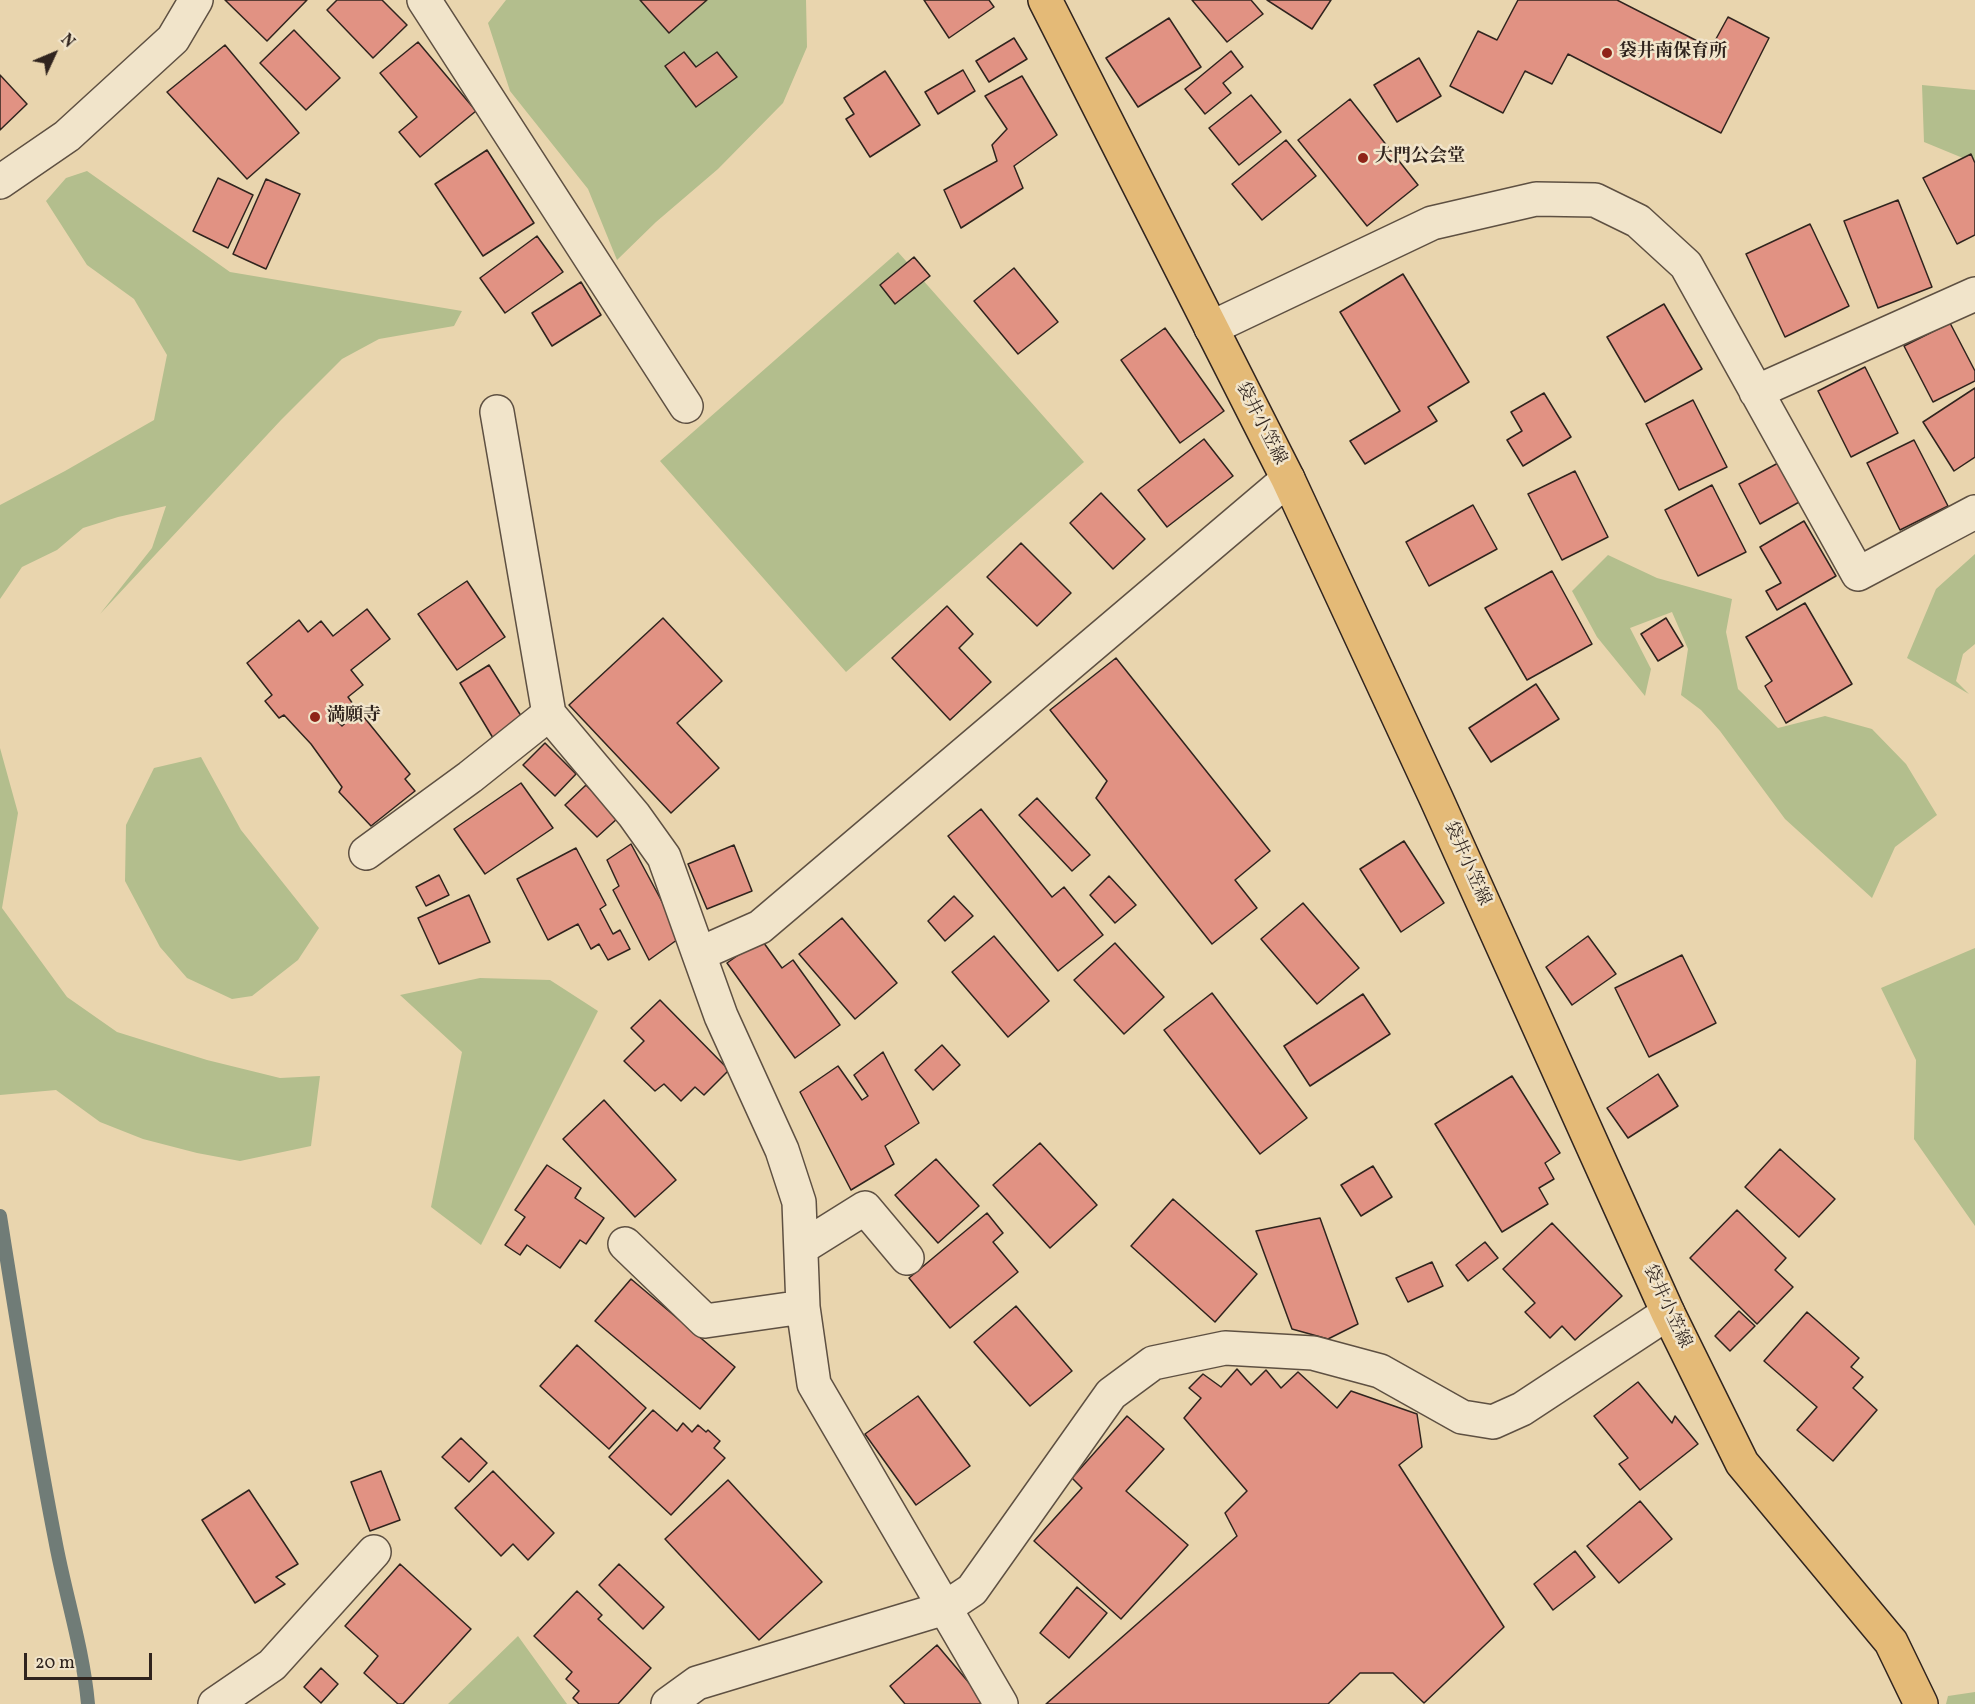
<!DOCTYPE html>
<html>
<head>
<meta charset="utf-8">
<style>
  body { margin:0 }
  #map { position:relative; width:1975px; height:1704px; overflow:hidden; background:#e9d5ae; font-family:Vollkorn,serif }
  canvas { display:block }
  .north { position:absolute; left:24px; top:24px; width:60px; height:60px; -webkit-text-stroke:4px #f1e4ca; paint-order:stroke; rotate:46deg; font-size:16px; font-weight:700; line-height:24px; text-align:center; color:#30241e }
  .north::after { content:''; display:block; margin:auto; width:21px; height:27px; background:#30241e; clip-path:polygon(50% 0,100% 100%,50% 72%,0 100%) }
  .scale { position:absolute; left:24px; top:1653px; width:128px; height:27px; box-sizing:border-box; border:3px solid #30241e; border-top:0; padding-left:8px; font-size:18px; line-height:21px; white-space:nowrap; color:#30241e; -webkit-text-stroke:4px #f1e4ca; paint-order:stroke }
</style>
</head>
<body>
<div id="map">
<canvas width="1975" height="1704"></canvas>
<div class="north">N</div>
<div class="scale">20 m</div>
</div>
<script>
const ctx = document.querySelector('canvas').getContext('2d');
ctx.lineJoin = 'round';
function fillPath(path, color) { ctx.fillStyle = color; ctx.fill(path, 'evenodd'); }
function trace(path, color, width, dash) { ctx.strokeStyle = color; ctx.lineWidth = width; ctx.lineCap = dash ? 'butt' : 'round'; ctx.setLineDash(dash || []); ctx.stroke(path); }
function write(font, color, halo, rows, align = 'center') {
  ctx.font = font + ' Vollkorn,"Noto Serif JP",serif'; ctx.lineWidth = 5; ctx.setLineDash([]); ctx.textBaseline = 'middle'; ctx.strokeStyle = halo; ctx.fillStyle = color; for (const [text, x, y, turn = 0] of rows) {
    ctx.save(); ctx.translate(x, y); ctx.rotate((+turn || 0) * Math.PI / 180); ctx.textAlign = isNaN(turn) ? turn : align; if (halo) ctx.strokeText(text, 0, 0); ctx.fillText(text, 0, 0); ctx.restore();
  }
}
fillPath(new Path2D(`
  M 506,0 L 806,0 L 807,47 L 783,103 L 718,169 L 656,222 L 617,260 L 588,189 L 510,91 L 488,23 Z
  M 1922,85 L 1975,90 L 1975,163 L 1924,142 Z
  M 87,171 L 230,272 L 462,311 L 454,326 L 379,339 L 342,359 L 281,420 L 100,614 L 152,548 L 166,506 L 118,517 L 83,528 L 57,550 L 22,567 L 0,599 L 0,505 L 65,471 L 154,420 L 167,355 L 134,299 L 87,265 L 46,201 L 66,178 Z
  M 898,252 L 1084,462 L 846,672 L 660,461 Z
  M 1975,554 L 1975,644 L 1963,654 L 1956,681 L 1969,694 L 1907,658 L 1936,589 Z
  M 1608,555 L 1657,578 L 1732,599 L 1726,632 L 1738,689 L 1778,728 L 1825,716 L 1872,729 L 1906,764 L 1937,815 L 1895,847 L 1872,898 L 1785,819 L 1720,731 L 1701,710 L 1681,695 L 1688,649 L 1672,612 L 1630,628 L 1651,669 L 1645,696 L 1597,637 L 1572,591 Z
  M 0,748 L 18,813 L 2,908 L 67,997 L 117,1032 L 207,1060 L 280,1078 L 320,1076 L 311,1146 L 240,1161 L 197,1153 L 143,1139 L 100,1122 L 56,1090 L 0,1095 Z
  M 201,757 L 241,830 L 319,928 L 298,960 L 252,996 L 232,999 L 187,978 L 160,947 L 125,881 L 126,825 L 154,768 Z
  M 1975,948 L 1975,1226 L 1914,1139 L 1916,1060 L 1881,988 Z
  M 480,978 L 550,980 L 598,1011 L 481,1245 L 431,1207 L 462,1052 L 400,995 Z
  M 518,1636 L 567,1704 L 448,1704 Z
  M 1975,1692 L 1975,1704 L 1946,1704 L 1948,1696 Z`), '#b3be8d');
trace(new Path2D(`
  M 0,1216 C 17,1324 34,1432 55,1539 C 65,1594 83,1648 88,1704`), '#707c77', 14);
const building = new Path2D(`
  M 225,0 L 307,0 L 267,41 Z
  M 337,0 L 382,0 L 407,25 L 373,58 L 327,10 Z
  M 640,0 L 707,0 L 669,33 Z
  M 924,0 L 989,0 L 994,7 L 949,38 Z
  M 1192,0 L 1251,0 L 1263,14 L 1227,42 Z
  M 1267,0 L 1331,0 L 1312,29 Z
  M 1518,0 L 1617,0 L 1711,48 L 1728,17 L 1769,38 L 1721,133 L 1568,54 L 1552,84 L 1525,71 L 1503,113 L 1450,86 L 1478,31 L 1497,40 Z
  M 1169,18 L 1201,67 L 1138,107 L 1106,58 Z
  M 294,30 L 340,78 L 306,110 L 260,63 Z
  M 1014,38 L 1027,59 L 989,82 L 976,61 Z
  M 418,42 L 476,111 L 420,157 L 399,132 L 417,117 L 380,73 Z
  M 225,45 L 299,133 L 247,179 L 167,92 Z
  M 1231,51 L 1243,67 L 1223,83 L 1231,93 L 1205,114 L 1185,89 Z
  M 684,52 L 696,67 L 717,52 L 737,77 L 696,107 L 665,66 Z
  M 1419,58 L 1441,96 L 1397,122 L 1374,85 Z
  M 963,70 L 975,91 L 938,114 L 925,92 Z
  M 885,71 L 920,125 L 870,157 L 846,119 L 854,114 L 844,98 Z
  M 0,75 L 27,104 L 0,130 Z
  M 1022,76 L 1057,135 L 1014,166 L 1023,188 L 961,228 L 944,190 L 997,161 L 992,145 L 1007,129 L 985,96 Z
  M 1251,95 L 1281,132 L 1239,165 L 1209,128 Z
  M 1350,99 L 1418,185 L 1367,226 L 1298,140 Z
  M 1286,140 L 1316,176 L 1262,220 L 1232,184 Z
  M 487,150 L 534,223 L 483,256 L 435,184 Z
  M 1971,154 L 1975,163 L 1975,235 L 1957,244 L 1923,178 Z
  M 218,178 L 253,195 L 228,248 L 193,231 Z
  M 266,179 L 300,194 L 266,269 L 233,254 Z
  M 1898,200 L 1932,287 L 1878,308 L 1844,221 Z
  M 1810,224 L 1849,306 L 1785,337 L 1746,254 Z
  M 537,236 L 563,272 L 505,313 L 480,278 Z
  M 914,257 L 930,276 L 895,304 L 880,285 Z
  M 1014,268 L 1058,322 L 1018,354 L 974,301 Z
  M 1403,274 L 1469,382 L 1428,407 L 1437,421 L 1365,464 L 1350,441 L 1400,411 L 1340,312 Z
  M 581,282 L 601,315 L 552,346 L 532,313 Z
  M 1664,304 L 1702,369 L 1645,402 L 1607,337 Z
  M 1950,323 L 1975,371 L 1975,381 L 1933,402 L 1904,346 Z
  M 1165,328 L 1224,411 L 1180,443 L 1121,360 Z
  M 1865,367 L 1898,433 L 1851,457 L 1818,391 Z
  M 1975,388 L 1975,457 L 1954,471 L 1923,422 Z
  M 1544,393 L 1571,437 L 1523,466 L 1507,440 L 1522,431 L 1511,412 Z
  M 1693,400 L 1727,467 L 1679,490 L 1646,424 Z
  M 1204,439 L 1233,476 L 1167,527 L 1138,490 Z
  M 1914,440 L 1948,506 L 1900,530 L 1867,463 Z
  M 1780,462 L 1801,501 L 1760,524 L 1739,484 Z
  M 1575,471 L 1608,537 L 1562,560 L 1528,494 Z
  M 1712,485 L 1746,552 L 1698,576 L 1665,510 Z
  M 1101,493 L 1145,539 L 1113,569 L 1070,523 Z
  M 1473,505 L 1497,549 L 1429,586 L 1406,542 Z
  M 1804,521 L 1836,576 L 1777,610 L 1766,591 L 1781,583 L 1760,547 Z
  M 1021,543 L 1071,593 L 1037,626 L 987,577 Z
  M 1552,571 L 1592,644 L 1527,680 L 1485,608 Z
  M 467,581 L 505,637 L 457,670 L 418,614 Z
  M 1805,603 L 1852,684 L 1786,723 L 1765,686 L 1772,681 L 1746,637 Z
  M 947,606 L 973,634 L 959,648 L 991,682 L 950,720 L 892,658 Z
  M 367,609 L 390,639 L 351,670 L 363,685 L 348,697 L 355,707 L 338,722 L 342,726 L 359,711 L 410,774 L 405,779 L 415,791 L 371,826 L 339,792 L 342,787 L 311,744 L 284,715 L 279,718 L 265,701 L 272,695 L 247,663 L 299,620 L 308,632 L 321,621 L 333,636 Z
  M 663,618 L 722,681 L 677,723 L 719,768 L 671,813 L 569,705 Z
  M 1666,618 L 1683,646 L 1658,661 L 1641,634 Z
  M 1116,658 L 1270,851 L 1235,880 L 1257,908 L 1212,944 L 1096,798 L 1107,781 L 1050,710 Z
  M 489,665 L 523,719 L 493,738 L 460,683 Z
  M 1536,684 L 1559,719 L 1491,762 L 1469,728 Z
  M 545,743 L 576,774 L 555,796 L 523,765 Z
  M 521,783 L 553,828 L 485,874 L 454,829 Z
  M 586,785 L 618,818 L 597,837 L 565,805 Z
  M 1037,798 L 1090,855 L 1072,871 L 1019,815 Z
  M 981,809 L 1052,897 L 1064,887 L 1103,935 L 1058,971 L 948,836 Z
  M 1404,841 L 1444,903 L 1401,932 L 1360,869 Z
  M 631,844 L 681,937 L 649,960 L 613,890 L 619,886 L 607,860 Z
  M 734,845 L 752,891 L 707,909 L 688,864 Z
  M 576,848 L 606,905 L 600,909 L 613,934 L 620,930 L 630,949 L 608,960 L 599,944 L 591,949 L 578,924 L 548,940 L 517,879 Z
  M 439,875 L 449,895 L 426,906 L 416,887 Z
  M 1109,876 L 1136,905 L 1115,923 L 1090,895 Z
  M 469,895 L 490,942 L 439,964 L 418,918 Z
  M 954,896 L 973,916 L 945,941 L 928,921 Z
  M 1303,903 L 1359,968 L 1317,1004 L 1261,939 Z
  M 842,918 L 897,983 L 855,1019 L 799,954 Z
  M 994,936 L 1049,1001 L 1008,1037 L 952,972 Z
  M 1588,936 L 1616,974 L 1572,1005 L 1546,967 Z
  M 761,939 L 782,968 L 793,960 L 840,1025 L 795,1058 L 727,963 Z
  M 1115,943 L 1164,997 L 1124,1034 L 1074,980 Z
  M 1682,955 L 1716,1023 L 1649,1057 L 1615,988 Z
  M 1212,993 L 1307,1118 L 1260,1154 L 1164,1030 Z
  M 1363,994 L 1390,1034 L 1310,1086 L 1284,1046 Z
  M 660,1000 L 729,1070 L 704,1095 L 695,1087 L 681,1101 L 664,1084 L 655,1091 L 624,1061 L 644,1041 L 631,1028 Z
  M 942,1045 L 960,1065 L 933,1090 L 915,1070 Z
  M 883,1052 L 919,1123 L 885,1146 L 894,1164 L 851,1190 L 800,1092 L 838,1066 L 862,1100 L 868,1096 L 854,1075 Z
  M 1658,1074 L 1678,1106 L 1628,1138 L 1607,1108 Z
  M 1512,1076 L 1560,1153 L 1545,1163 L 1554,1179 L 1539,1188 L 1548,1204 L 1502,1232 L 1435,1124 Z
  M 604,1100 L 676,1180 L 635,1217 L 563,1139 Z
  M 1040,1143 L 1097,1205 L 1050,1248 L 993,1185 Z
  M 1780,1149 L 1835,1199 L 1799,1237 L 1745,1187 Z
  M 936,1159 L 979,1206 L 938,1243 L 895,1195 Z
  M 547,1165 L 581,1188 L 575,1198 L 604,1218 L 586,1244 L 580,1240 L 560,1268 L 527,1245 L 520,1255 L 505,1245 L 525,1217 L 515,1210 Z
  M 1373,1166 L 1392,1197 L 1361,1216 L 1341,1185 Z
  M 1173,1199 L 1257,1274 L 1215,1322 L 1131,1246 Z
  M 1737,1210 L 1786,1258 L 1775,1270 L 1793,1287 L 1757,1324 L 1690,1258 Z
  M 987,1213 L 1003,1233 L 993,1242 L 1018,1272 L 950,1328 L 909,1278 Z
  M 1320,1218 L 1358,1324 L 1328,1339 L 1292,1329 L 1256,1231 Z
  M 1552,1223 L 1622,1296 L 1575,1340 L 1562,1326 L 1550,1338 L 1525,1312 L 1535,1303 L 1503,1269 Z
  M 1485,1242 L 1498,1258 L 1468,1281 L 1456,1265 Z
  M 1432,1262 L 1443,1286 L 1408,1302 L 1396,1278 Z
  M 631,1279 L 735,1367 L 700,1409 L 595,1321 Z
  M 1016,1306 L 1072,1371 L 1030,1406 L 974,1342 Z
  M 1739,1311 L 1755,1326 L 1730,1351 L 1715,1336 Z
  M 1807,1312 L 1859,1358 L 1851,1367 L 1863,1377 L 1853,1388 L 1877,1410 L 1833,1461 L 1797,1430 L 1817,1407 L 1764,1361 Z
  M 577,1345 L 646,1408 L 609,1449 L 540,1386 Z
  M 1237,1369 L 1251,1385 L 1266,1370 L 1281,1388 L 1298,1372 L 1337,1408 L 1351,1391 L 1417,1414 L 1422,1447 L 1399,1465 L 1504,1627 L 1424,1703 L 1393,1673 L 1360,1673 L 1328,1704 L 1046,1704 L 1237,1536 L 1225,1513 L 1247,1491 L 1184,1418 L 1201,1398 L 1189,1388 L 1203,1374 L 1221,1387 Z
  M 1638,1382 L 1672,1423 L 1675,1416 L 1698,1444 L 1640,1490 L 1619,1464 L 1628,1458 L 1594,1416 Z
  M 918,1396 L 970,1466 L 916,1505 L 865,1434 Z
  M 653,1410 L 677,1431 L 683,1423 L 692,1432 L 698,1425 L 706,1432 L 708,1430 L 720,1441 L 714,1448 L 725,1458 L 671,1515 L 609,1457 Z
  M 1127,1416 L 1164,1449 L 1126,1491 L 1188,1545 L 1121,1619 L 1034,1541 L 1082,1488 L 1072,1478 Z
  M 461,1438 L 487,1463 L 469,1482 L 442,1457 Z
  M 381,1471 L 400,1520 L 370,1531 L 351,1482 Z
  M 493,1471 L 554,1533 L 528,1560 L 513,1544 L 501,1556 L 455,1508 Z
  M 728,1480 L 822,1582 L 759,1640 L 665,1539 Z
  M 249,1490 L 298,1564 L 276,1577 L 285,1584 L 255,1603 L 202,1520 Z
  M 1640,1501 L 1672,1539 L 1619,1583 L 1587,1546 Z
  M 1575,1551 L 1595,1577 L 1553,1610 L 1534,1584 Z
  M 400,1564 L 471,1629 L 403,1704 L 398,1704 L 364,1673 L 378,1656 L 345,1626 Z
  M 619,1564 L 664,1607 L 643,1629 L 599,1585 Z
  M 1077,1587 L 1107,1613 L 1069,1658 L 1040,1633 Z
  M 577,1591 L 602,1615 L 598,1619 L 651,1668 L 618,1704 L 579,1704 L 573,1698 L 579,1691 L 566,1679 L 572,1672 L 534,1636 Z
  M 937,1645 L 987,1704 L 905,1704 L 890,1686 Z
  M 321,1668 L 338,1684 L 321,1703 L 304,1687 Z`);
fillPath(building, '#e19283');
trace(building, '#30241e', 1.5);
const minor = new Path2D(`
  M 424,0 L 686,406
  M 0,182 L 67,136 L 173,39 L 196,0
  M 1211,328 L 1432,223 L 1536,199 L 1595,200 L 1638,221 L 1686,265 L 1858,574 L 1975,512
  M 1756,392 L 1975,294
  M 497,412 L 549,714 L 634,815 L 664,857 L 721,1016 L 782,1150 L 799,1202 L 803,1307 L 814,1384 L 1001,1704
  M 366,853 L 470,777 L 549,714
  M 699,954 L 760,927 L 1288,479
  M 625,1244 L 705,1321 L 803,1307
  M 801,1248 L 865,1208 L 907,1258
  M 215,1704 L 272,1665 L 374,1552
  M 668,1704 L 697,1683 L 945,1608 L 972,1590 L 1111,1394 L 1153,1363 L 1225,1348 L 1313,1353 L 1380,1371 L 1462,1417 L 1493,1422 L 1522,1409 L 1668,1313`);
const major = new Path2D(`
  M 1045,0 L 1288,479 L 1436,798 L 1668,1313 L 1742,1463 L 1891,1642 L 1921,1704`);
trace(minor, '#5e5042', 36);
trace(major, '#30241e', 36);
trace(minor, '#f1e4ca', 33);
trace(major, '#e4ba77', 33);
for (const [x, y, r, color] of [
  [1607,53,6,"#8f2418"],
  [1363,158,6,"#8f2418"],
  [315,717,6,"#8f2418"]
]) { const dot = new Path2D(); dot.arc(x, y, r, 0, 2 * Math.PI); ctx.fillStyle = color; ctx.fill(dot); trace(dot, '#f1e4ca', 2); }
write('bold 18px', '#30241e', '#f1e4ca', [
  ["袋井南保育所",1619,53],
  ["大門公会堂",1375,158],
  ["満願寺",327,717]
], 'left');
write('18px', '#30241e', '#f1e4ca', [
  ["袋井小笠線",1260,424,63],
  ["袋井小笠線",1466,864,66],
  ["袋井小笠線",1666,1307,65]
]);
</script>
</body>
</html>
